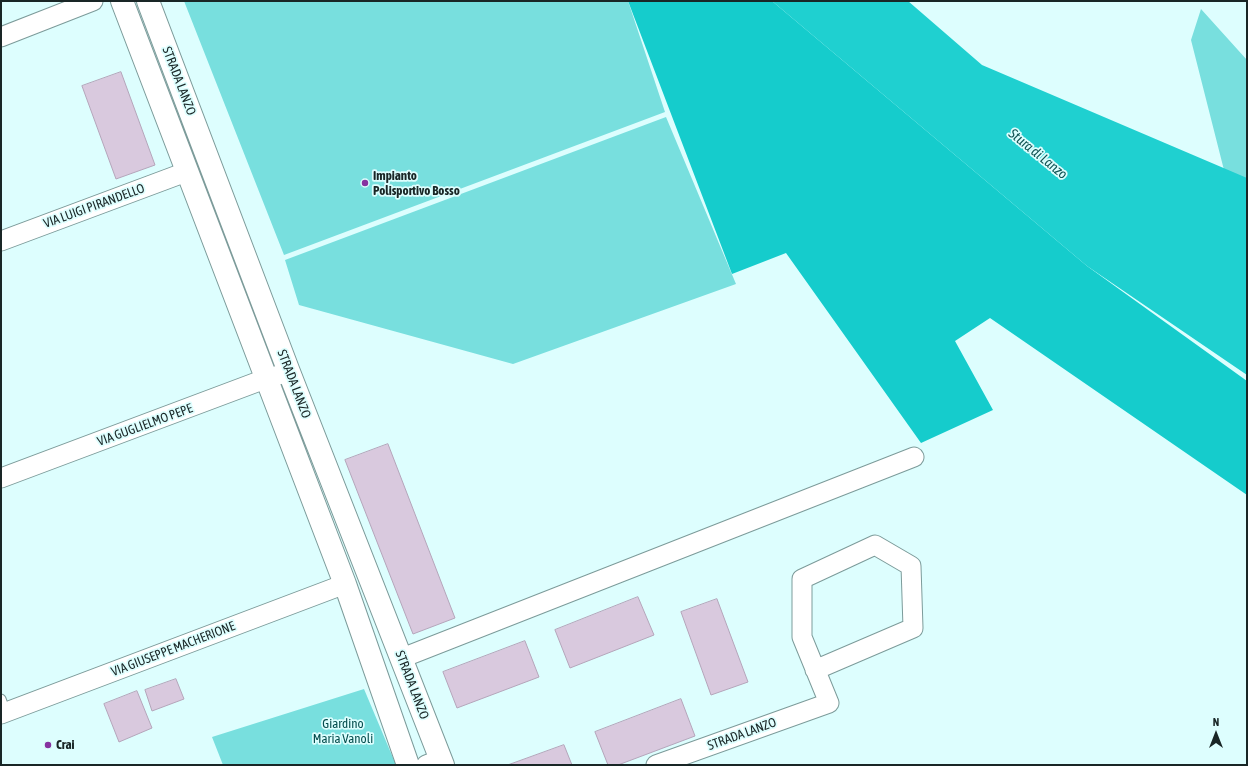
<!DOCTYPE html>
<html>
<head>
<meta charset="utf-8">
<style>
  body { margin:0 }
  #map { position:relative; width:1248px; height:766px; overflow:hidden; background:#ddfefe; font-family:"Asap Condensed",sans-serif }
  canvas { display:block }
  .frame { position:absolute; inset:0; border:2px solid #192626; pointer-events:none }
  .north { position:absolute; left:1196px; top:714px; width:40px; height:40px; -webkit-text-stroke:3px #ddfefe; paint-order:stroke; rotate:0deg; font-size:11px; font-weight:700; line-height:16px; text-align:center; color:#192626 }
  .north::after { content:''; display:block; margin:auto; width:14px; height:18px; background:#192626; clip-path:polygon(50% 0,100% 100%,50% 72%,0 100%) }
</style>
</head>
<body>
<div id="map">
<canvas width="1248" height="766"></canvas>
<div class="frame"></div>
<div class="north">N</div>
</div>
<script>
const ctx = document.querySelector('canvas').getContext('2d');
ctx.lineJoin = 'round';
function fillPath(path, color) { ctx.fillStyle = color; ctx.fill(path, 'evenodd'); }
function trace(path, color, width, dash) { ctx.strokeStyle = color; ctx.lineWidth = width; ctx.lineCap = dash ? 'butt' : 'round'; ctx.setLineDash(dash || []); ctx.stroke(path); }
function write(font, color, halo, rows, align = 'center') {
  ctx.font = font + ' "Asap Condensed",sans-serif'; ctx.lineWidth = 3.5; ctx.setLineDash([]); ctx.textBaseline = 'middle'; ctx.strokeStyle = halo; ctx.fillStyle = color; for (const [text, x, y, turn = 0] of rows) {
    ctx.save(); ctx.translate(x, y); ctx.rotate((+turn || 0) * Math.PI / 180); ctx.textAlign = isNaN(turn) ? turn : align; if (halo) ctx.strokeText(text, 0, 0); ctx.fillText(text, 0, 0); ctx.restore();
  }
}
fillPath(new Path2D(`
  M 184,1 L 628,1 L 665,112 L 284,255 Z
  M 1201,9 L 1247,60 L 1247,187 L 1225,174 L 1191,40 Z
  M 666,117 L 736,284 L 513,364 L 299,305 L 285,260 Z
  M 364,689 L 396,765 L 223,765 L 212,737 Z`), '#78dfde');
fillPath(new Path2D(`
  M 628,1 L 772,1 L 1087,266 L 1247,381 L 1247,495 L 990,318 L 955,341 L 993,410 L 921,443 L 786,253 L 732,274 Z`), '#15cccc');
fillPath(new Path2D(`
  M 772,1 L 908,1 L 982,65 L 1247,178 L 1247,375 L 1087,266 Z`), '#1fd0d0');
const building = new Path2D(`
  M 121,72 L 155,165 L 116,179 L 82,86 Z
  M 388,444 L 455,618 L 413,634 L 345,460 Z
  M 638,597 L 654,635 L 570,668 L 555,630 Z
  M 717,599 L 748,682 L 711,695 L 681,612 Z
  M 525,641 L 539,677 L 457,708 L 443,672 Z
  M 176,679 L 184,699 L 152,711 L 145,690 Z
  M 137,691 L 152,728 L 119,742 L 104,704 Z
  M 681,699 L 695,736 L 618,765 L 608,765 L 595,732 Z
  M 564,745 L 572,765 L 508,765 Z`);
fillPath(building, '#d9c9de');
trace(building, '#b4a5ba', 1);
const lane = new Path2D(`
  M 1,699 L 6,712`);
const street = new Path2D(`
  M 1,37 L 93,1
  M 1,241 L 186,172
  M 1,478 L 265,379 L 289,372
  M 402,658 L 914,457
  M 1,714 L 345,584
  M 426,765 L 441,759
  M 656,765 L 829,703 L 802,637 L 802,579 L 875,545 L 911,566 L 913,628 L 815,670`);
const secondary = new Path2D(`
  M 122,1 L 345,584 L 408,765
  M 148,1 L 289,372 L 443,765`);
trace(lane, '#7c9b9a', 11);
trace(street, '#7c9b9a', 21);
trace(secondary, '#7c9b9a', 24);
trace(lane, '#fff', 9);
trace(street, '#fff', 19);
trace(secondary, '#fff', 22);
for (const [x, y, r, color] of [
  [365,183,4,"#8632a0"],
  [48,745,4,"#8632a0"]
]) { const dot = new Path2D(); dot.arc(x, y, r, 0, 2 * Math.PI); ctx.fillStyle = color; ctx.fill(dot); trace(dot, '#ddfefe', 1.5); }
write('13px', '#192626', '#ddfefe', [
  ["STRADA LANZO",179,81,69],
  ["VIA LUIGI PIRANDELLO",94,206,-20],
  ["STRADA LANZO",294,384,69],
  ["VIA GUGLIELMO PEPE",145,425,-20],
  ["VIA GIUSEPPE MACHERIONE",173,649,-21],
  ["STRADA LANZO",412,685,69],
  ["STRADA LANZO",742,734,-20]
]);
write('bold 13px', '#192626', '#ddfefe', [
  ["Impianto",373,176],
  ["Polisportivo Bosso",373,191],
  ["Crai",56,745]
], 'left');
write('13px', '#054d4d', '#ddfefe', [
  ["Giardino",343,724],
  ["Maria Vanoli",343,739]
]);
write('italic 14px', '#125555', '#ddfefe', [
  ["Stura di Lanzo",1038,154,39]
]);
</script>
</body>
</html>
